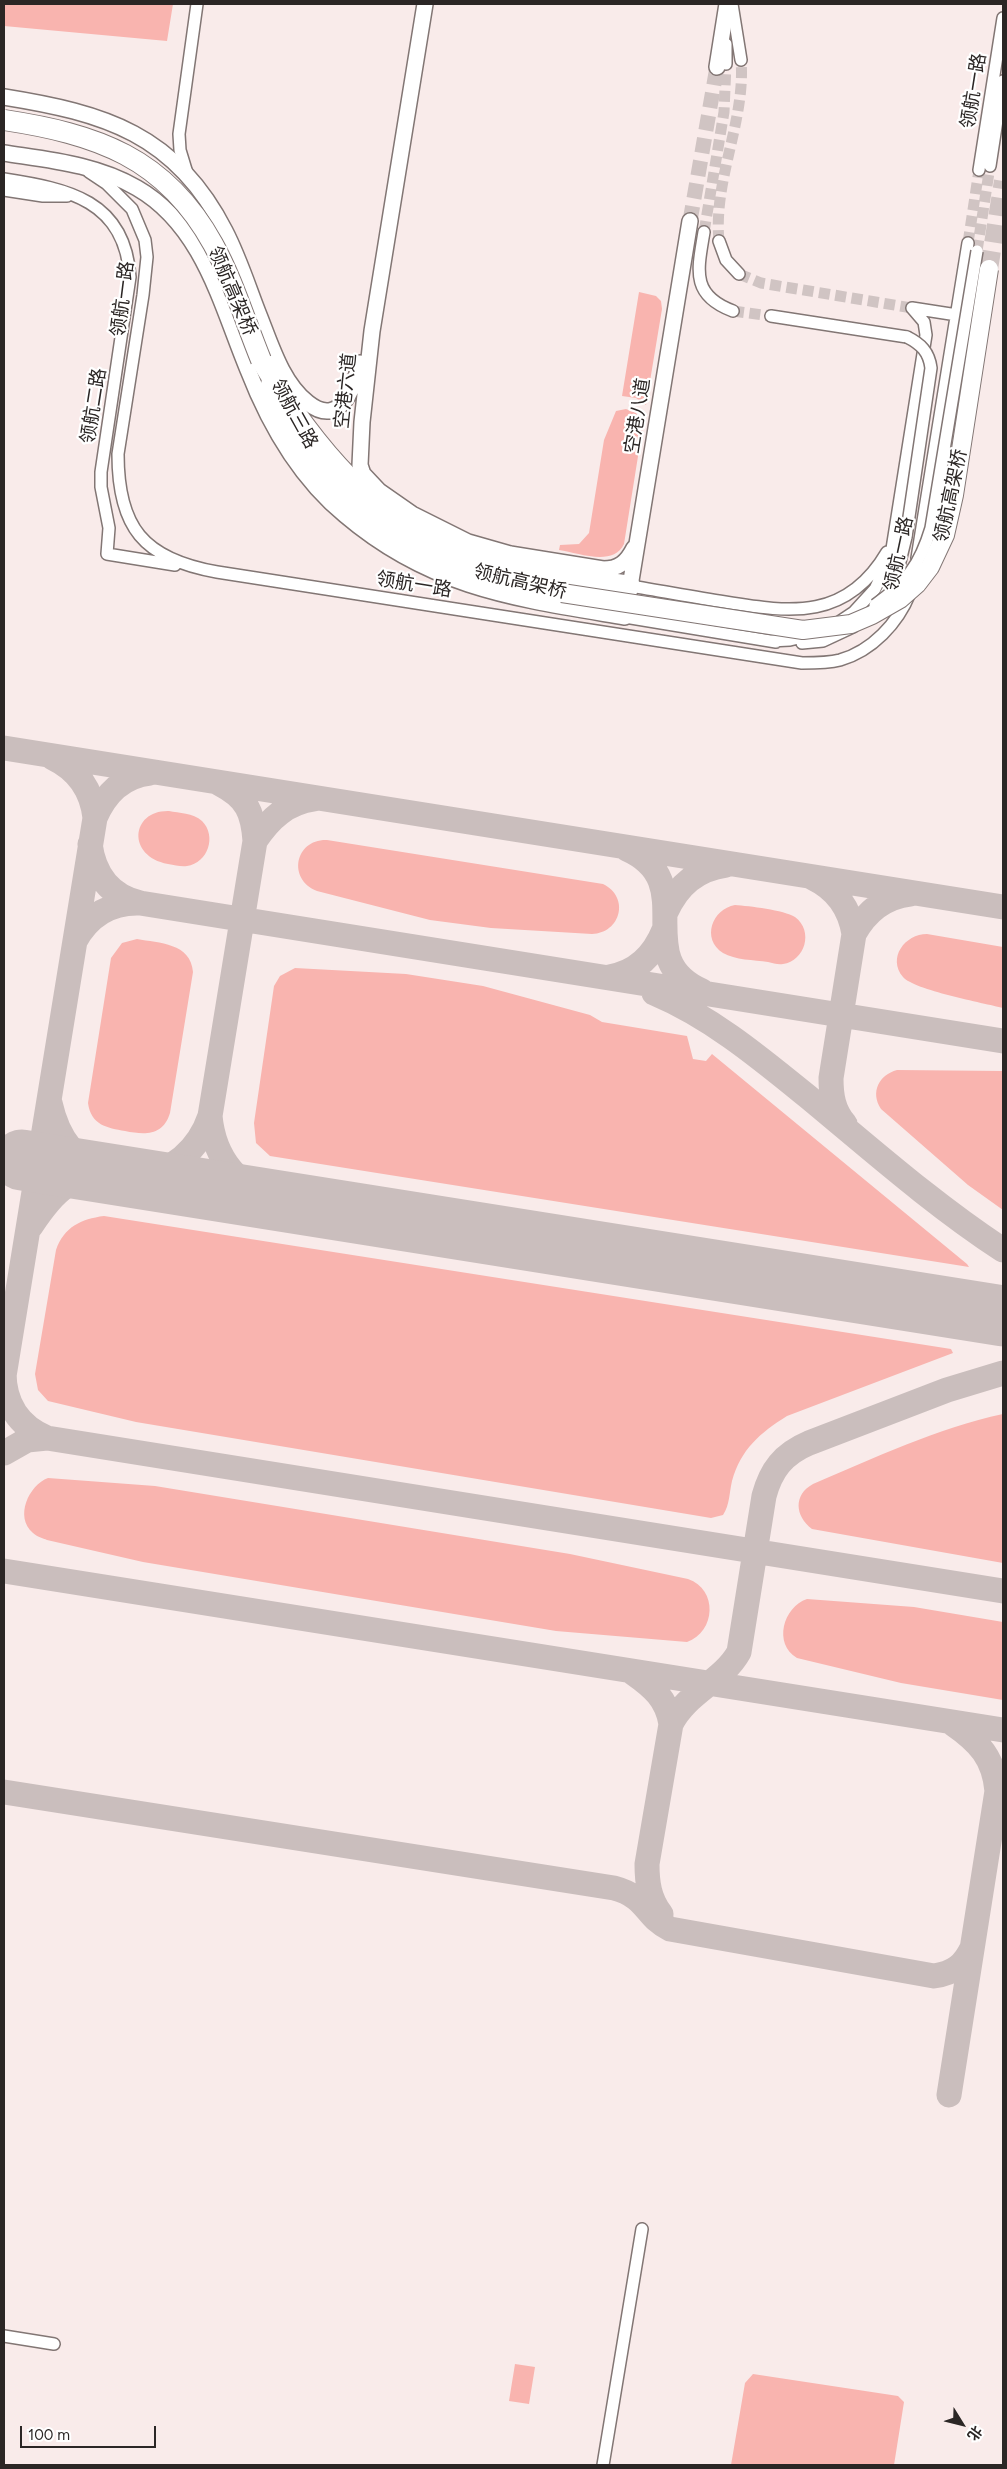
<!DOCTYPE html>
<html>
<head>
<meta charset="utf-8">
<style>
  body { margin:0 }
  #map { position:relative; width:1007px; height:2469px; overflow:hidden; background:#f9ebea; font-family:Figtree,"Noto Sans SC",sans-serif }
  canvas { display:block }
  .frame { position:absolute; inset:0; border:5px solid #2b2625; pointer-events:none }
  .north { position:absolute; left:937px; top:2399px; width:50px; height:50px; -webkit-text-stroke:4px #fff; paint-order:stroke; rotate:126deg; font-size:14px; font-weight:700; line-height:20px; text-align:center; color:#2b2625 }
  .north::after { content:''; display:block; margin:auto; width:18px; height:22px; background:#2b2625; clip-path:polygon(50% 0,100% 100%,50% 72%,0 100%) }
  .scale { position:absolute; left:20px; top:2426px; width:136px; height:22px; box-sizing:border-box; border:2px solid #2b2625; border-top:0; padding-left:6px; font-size:15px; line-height:18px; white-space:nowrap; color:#2b2625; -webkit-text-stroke:4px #fff; paint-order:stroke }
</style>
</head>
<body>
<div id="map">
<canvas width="1007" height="2469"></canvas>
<div class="frame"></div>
<div class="north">北</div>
<div class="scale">100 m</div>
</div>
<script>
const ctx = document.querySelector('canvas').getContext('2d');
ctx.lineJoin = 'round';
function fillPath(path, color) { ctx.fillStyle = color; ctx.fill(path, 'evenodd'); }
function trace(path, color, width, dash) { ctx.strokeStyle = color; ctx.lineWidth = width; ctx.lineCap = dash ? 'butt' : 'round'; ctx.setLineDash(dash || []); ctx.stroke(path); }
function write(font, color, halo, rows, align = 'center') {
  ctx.font = font + ' Figtree,"Noto Sans SC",sans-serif'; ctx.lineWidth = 4.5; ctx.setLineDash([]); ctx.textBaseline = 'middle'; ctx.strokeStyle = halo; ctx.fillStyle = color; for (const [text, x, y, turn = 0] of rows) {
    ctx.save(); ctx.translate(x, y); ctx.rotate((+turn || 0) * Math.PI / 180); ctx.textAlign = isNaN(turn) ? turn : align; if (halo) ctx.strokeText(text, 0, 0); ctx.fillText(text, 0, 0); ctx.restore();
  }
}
fillPath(new Path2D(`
  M 4,4 L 173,4 L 167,41 L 4,26 Z
  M 639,292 L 656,296 L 661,301 L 662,309 L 646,405 L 636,398 L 622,396 Z
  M 626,409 L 636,413 L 643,425 L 624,544 C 613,567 579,553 559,550 L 560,545 L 579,544 L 589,533 L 604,440 L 616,411 Z
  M 169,811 C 179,813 193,813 202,821 C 217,836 208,863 187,866 C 181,867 175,865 168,864 C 126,856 131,810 169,811 Z
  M 327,840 L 603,884 C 630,897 621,933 592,934 L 491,928 L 430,920 L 317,891 C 287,879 295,839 327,840 Z
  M 735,905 C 749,906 784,910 795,917 C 814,931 805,961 783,964 C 778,965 773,963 768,962 C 754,960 735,960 723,953 C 701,939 712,909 735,905 Z
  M 927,934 L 1003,947 L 1003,1008 C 984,1003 914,990 903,977 C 887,958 905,934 927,934 Z
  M 137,939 C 159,943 191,943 193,972 L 170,1113 C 163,1136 145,1135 125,1131 C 107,1128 91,1125 88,1103 L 111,958 L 122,943 Z
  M 295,968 L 406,974 L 483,986 L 590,1015 L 602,1022 L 687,1036 L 693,1059 L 706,1061 L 712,1054 L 967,1264 L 969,1267 L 270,1156 L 256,1143 L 254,1123 L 274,986 L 280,976 Z
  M 897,1070 L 1003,1071 L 1003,1210 L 968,1185 L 881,1109 C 870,1092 879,1075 897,1070 Z
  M 104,1216 L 951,1349 L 953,1353 L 787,1416 C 760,1433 741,1449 732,1481 C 729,1494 730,1504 723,1515 L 711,1518 L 136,1422 L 48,1401 L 38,1390 L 35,1374 L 56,1250 C 64,1227 81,1219 104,1216 Z
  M 1003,1414 L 1003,1563 L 812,1529 C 795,1516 793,1495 813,1484 C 875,1458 937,1428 1003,1414 Z
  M 48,1478 L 155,1486 L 570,1554 L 688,1579 C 718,1589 716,1632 687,1642 L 556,1631 L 143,1562 L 47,1540 C 43,1538 37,1537 33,1533 C 14,1517 29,1485 48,1478 Z
  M 807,1599 L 914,1607 L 1003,1622 L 1003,1700 L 901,1683 L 797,1658 C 773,1644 783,1607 807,1599 Z
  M 515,2364 L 535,2367 L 529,2404 L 509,2401 Z
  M 753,2374 L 898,2396 L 904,2402 L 894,2465 L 731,2465 L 745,2383 Z`), '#f9b4af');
trace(new Path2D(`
  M 4,748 L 1003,907
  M 95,818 C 105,794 123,776 150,773
  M 255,841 C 270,818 287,803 314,799
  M 90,844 C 94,874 109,896 140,903 L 1003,1041
  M 627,849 C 703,883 627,958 702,991
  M 813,878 C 836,889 850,909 854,934 L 831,1078 C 831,1095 833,1110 845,1124
  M 666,912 C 678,885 697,869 726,865
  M 854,934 C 866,912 884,897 910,894
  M 75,941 C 89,915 111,902 140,903
  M 609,977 C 636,973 654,955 664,930
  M 654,993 C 711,1017 759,1057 807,1096 C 871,1149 934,1205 1003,1250
  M 50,1103 C 58,1139 76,1165 114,1174
  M 210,1116 C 214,1159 239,1188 280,1201
  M 137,1178 C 173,1171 198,1151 210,1116 L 255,841 C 253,812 247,798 220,784
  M 31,1226 C 55,1190 70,1174 116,1175
  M 4,1372 C 4,1403 18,1426 47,1438
  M 4,1376 L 95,818 C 92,790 78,770 53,758
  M 4,1453 L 27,1440 L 47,1438 L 1003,1591
  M 4,1571 L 1003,1730
  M 633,1673 C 653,1687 667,1699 671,1724 L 647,1864 C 647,1882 649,1899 661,1914
  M 671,1724 C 686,1693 723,1681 739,1652 L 764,1496 C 771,1470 783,1454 809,1443 L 947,1390 L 1003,1373
  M 4,1792 L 614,1888 C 648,1897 645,1917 670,1929 L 934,1976 C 954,1973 964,1965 972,1948
  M 949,2095 L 997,1791 C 994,1758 979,1742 953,1724`), '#cabebd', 25);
trace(new Path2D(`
  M 22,1160 L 1003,1316`), '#cabebd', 61);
trace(new Path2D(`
  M 704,232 L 724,112 L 726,64
  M 719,241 C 713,180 746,120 741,60
  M 968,243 L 979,170
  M 977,251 L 990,166
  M 739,274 L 761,283 L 912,308
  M 733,311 L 771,316`), '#d0c4c3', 11, [11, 5.5]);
trace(new Path2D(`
  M 690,221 L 717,67`), '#d0c4c3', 15, [15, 8]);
trace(new Path2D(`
  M 989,269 L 1003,181`), '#d0c4c3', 18, [18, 9]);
const street = new Path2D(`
  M 732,4 L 741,60
  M 726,44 L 726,64
  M 990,166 L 1003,81
  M 979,170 L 1003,18
  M 89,172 L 107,184 L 132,209 L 145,240 L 147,257 L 143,295 L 118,454 C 118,527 143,559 217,572 L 802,663 C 815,663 828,663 840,660 C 872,651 898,623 910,593
  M 187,173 L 180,150 L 179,134 L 197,4
  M 4,179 C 68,189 125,200 130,277 L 101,472 L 101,487 L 109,528 L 107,554 L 175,565
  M 4,190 L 43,196 L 67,196
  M 704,232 C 698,269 690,295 733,311
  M 719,241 L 726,260 L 739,274
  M 912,308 L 957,315
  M 771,316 L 907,337
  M 917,558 L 968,243
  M 630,586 C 661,591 693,597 725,602 C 792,613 847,620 887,552
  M 885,595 L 897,574 L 906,537
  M 625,617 L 776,642
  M 836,624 L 854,612 L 875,589 L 891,555 L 926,335 L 924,322 L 912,308
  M 770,641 L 790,640 L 815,634
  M 802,643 L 823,641 L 853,627
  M 4,2336 L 54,2344
  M 603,2465 L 642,2229`);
const secondary = new Path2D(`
  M 425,4 L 372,331 L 362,422 L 360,465 L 363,474 L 379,491 L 412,514 L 468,542 L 510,554 L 603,569 C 619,569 627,562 634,548
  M 717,67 L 727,4
  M 4,97 C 104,113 176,134 225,231 C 239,258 248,287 259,315 C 271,345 282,383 308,403 C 341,429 354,386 360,363
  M 4,153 C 49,160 96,164 137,188 C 203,226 221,305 248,370 C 269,424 300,478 345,515 C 432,589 518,599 625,617 L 690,221`);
const primary = new Path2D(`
  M 270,384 C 304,476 383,543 476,573 C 504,582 533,587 562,593`);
const highway = new Path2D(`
  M 261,360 C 311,443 376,526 473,557 C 524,573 577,578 630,586`);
trace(street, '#827674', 14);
trace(secondary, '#827674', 18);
trace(primary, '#827674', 20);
trace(highway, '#827674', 22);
trace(street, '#fff', 11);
trace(secondary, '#fff', 15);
trace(primary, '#fff', 18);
trace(highway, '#fff', 20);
const streetBridge = new Path2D(`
  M 906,537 L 931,368 C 929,352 921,344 907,337
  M 875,605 C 906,583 920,565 931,528 L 977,251`);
const primaryBridge = new Path2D(`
  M 562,593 L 803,630 L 851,624 L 872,615 L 900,599 L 917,584 L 930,567 L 945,535 L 954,495 L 989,269`);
const highwayBridge = new Path2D(`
  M 4,120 C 96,134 165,157 213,244 C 233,280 245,321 261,360`);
trace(streetBridge, '#827674', 14, []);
trace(primaryBridge, '#827674', 20, []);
trace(highwayBridge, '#827674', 22, []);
trace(streetBridge, '#fff', 11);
trace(primaryBridge, '#fff', 18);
trace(highwayBridge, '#fff', 20);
write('19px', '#2b2625', '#fff', [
  ["领航一路",974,91,-81],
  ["领航高架桥",232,291,67],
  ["领航一路",123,299,-83],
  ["空港六道",346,391,-84],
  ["领航二路",94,406,-81],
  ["领航三路",294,414,61],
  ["空港八道",638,416,-81],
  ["领航高架桥",951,496,-78],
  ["领航一路",899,554,-78],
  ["领航高架桥",520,582,13],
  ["领航一路",414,585,9]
]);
</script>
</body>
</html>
